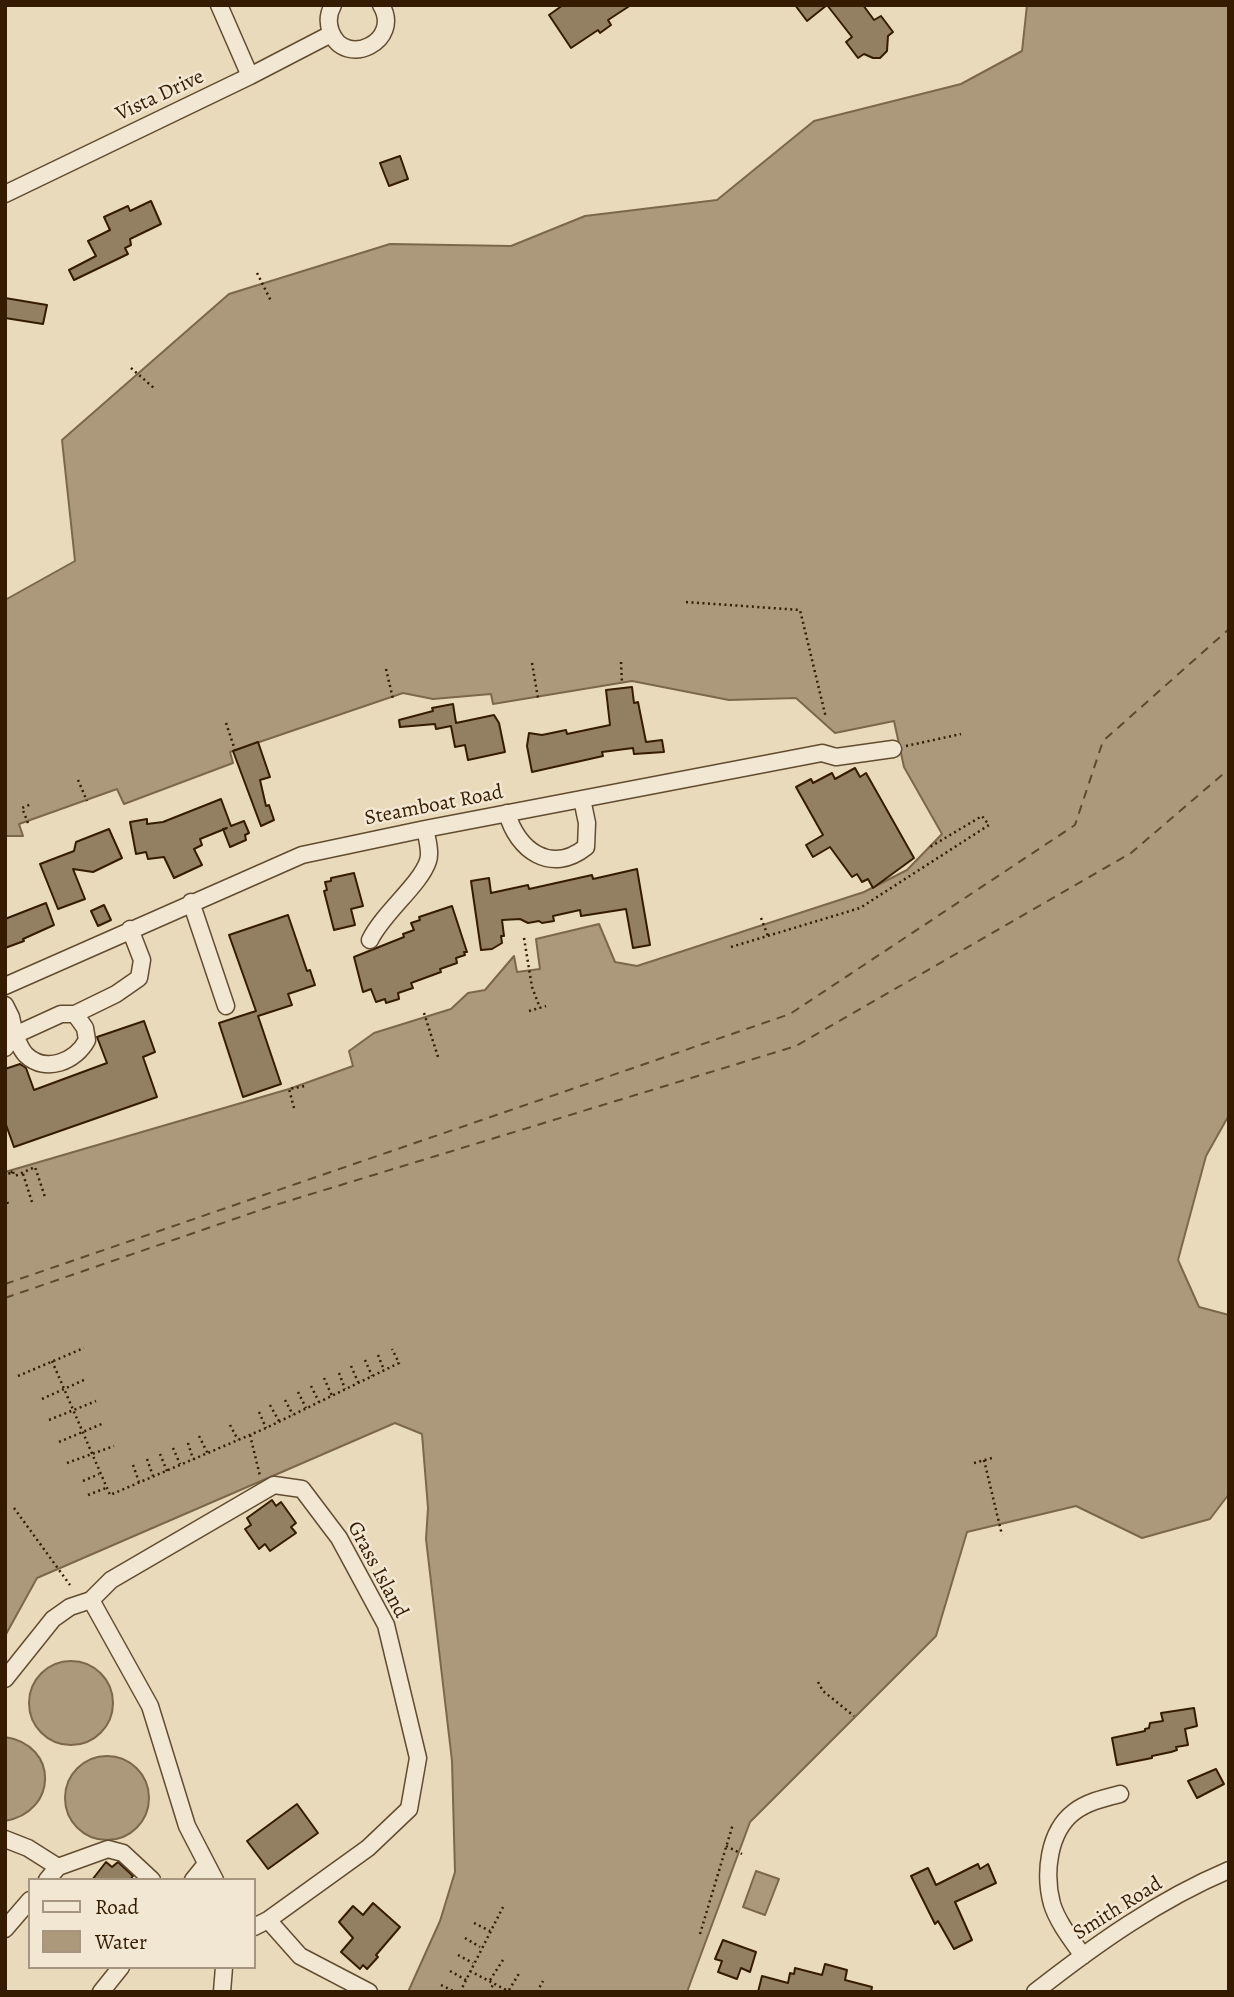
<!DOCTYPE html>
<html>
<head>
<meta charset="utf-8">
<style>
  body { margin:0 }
  #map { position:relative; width:1234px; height:1997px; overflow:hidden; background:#eadabc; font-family:Alegreya,serif }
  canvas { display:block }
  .frame { position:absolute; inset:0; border:7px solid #351c01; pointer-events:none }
  .legend { position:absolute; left:28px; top:1878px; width:228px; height:91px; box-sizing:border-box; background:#f1e7d3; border:2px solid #a6967f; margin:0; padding:9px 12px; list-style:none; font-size:21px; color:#351c01 }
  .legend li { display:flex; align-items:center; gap:14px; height:35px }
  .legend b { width:35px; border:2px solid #a6967f }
</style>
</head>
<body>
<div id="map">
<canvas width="1234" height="1997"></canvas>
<div class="frame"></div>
<ul class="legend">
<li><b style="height:9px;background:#f1e7d3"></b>Road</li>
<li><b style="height:19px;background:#ac997c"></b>Water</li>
</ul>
</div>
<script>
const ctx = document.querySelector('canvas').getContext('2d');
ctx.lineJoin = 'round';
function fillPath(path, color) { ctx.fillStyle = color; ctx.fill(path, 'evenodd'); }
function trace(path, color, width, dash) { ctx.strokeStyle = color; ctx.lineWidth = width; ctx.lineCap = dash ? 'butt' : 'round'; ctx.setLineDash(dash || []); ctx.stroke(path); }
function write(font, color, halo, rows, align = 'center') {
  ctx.font = font + ' Alegreya,serif'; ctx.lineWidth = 5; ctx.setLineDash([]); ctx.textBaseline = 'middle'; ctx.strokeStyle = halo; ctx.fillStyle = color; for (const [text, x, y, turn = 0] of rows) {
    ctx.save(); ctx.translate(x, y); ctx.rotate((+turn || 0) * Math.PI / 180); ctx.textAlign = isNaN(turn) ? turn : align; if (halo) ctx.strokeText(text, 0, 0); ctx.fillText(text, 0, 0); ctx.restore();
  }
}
const water = new Path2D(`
  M 1027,5 L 1229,5 L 1229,1115 L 1206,1156 L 1178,1260 L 1199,1307 L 1229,1315 L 1229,1494 L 1210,1519 L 1142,1538 L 1076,1506 L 967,1532 L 936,1636 L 750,1822 L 687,1992 L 408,1992 L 440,1921 L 455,1872 L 452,1761 L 426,1539 L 428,1508 L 422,1434 L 395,1423 L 37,1578 L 5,1636 L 5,1172 L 289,1089 L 353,1066 L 349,1051 L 374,1033 L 451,1009 L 468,993 L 485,990 L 514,956 L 517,972 L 540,969 L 536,939 L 599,924 L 615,962 L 637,966 L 864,892 L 907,870 L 942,834 L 904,767 L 894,721 L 835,733 L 796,698 L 729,700 L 632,681 L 493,704 L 491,694 L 433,699 L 403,693 L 230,752 L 233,763 L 124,804 L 117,789 L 19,824 L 23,836 L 5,836 L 5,600 L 75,561 L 62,440 L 229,294 L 390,244 L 511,246 L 585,216 L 717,200 L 814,121 L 961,84 L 1022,51 Z
  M29 1703a42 42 0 1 1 84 0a42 42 0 1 1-84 0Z
  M 5,1737 C 59,1745 58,1812 5,1821 Z
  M65 1798a42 42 0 1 1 84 0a42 42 0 1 1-84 0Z
  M 756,1871 L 779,1879 L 765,1915 L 743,1907 Z`);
fillPath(water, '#ac997c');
trace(water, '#7c674b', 2);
trace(new Path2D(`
  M 5,1284 L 790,1014 L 1075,825 L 1103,741 L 1229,629
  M 5,1298 L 272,1206 L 796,1046 L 1131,853 L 1229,769`), '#5f482c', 2, [9, 7]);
const building = new Path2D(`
  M 563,5 L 631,5 L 608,20 L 611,25 L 600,33 L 598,30 L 571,48 L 549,15 Z
  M 795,5 L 863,5 L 874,20 L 881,16 L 893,32 L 888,36 L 887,51 L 880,58 L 873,58 L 864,54 L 858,58 L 846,42 L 852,37 L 827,5 L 807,21 Z
  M 400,156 L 408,179 L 389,186 L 380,163 Z
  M 151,201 L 161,224 L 130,239 L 131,245 L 125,248 L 128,254 L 74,280 L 69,270 L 96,256 L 88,241 L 110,230 L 104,217 L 128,206 L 130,211 Z
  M 5,298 L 47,305 L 43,324 L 5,318 Z
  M 632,687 L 634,703 L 638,702 L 646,742 L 662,740 L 664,752 L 634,754 L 633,748 L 602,752 L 603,756 L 532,772 L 527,746 L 529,733 L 542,735 L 566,730 L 567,734 L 610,725 L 606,690 Z
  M 453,704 L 456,723 L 494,715 L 499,723 L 505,752 L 468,760 L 465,745 L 455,747 L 451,726 L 436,729 L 435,724 L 400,727 L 399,720 L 433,711 L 432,708 Z
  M 258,742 L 270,777 L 260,780 L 266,806 L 269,805 L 274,820 L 261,826 L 233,751 Z
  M 855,768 L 860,777 L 866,773 L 914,858 L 873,888 L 868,879 L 862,882 L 857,874 L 852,877 L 830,847 L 813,857 L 806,845 L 823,835 L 796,787 L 811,779 L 813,783 L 832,773 L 835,779 Z
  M 221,799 L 231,826 L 244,821 L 249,833 L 245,835 L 246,840 L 230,847 L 223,829 L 227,828 L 200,839 L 202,845 L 194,849 L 202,865 L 174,878 L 164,857 L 148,859 L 146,852 L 136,854 L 130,822 L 147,819 L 147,824 L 163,822 Z
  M 109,829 L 122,858 L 93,872 L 73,869 L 85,899 L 58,909 L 40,864 L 74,851 L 76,842 Z
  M 637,869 L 650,945 L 633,948 L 626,909 L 581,916 L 580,910 L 553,916 L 554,921 L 542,923 L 539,921 L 528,923 L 520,919 L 502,920 L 504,936 L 501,936 L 502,943 L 492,949 L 481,950 L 471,881 L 489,878 L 491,893 L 528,885 L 529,889 L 592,875 L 593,879 Z
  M 354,873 L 363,906 L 351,909 L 355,925 L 334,930 L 324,891 L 327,890 L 325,882 L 331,881 L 331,878 Z
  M 46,903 L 54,925 L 23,939 L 24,941 L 5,948 L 5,919 Z
  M 104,905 L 111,920 L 98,926 L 91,911 Z
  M 452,906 L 467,952 L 464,952 L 465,955 L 456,958 L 457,963 L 440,969 L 441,972 L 411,983 L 413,988 L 398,993 L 399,999 L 386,1003 L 385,999 L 376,1002 L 371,989 L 363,992 L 354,957 L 404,937 L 403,934 L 414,930 L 411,923 L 420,920 L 419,917 Z
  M 288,915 L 307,971 L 310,970 L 315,985 L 288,994 L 292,1005 L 258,1016 L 281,1084 L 243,1097 L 219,1023 L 256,1011 L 229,935 Z
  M 144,1021 L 155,1052 L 143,1057 L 157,1097 L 14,1147 L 5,1122 L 5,1069 L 20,1064 L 26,1068 L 34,1090 L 107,1063 L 97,1037 Z
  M 272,1500 L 276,1506 L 281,1502 L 296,1523 L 291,1527 L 296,1533 L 270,1551 L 265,1544 L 259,1549 L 245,1529 L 251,1525 L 247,1518 Z
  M 1194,1708 L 1197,1726 L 1185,1729 L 1188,1745 L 1176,1747 L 1177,1750 L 1171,1752 L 1152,1756 L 1152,1758 L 1117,1765 L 1112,1738 L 1145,1731 L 1145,1729 L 1149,1728 L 1150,1723 L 1163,1721 L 1161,1713 Z
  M 1216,1769 L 1224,1784 L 1197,1798 L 1188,1781 Z
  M 297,1804 L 318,1833 L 268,1869 L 247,1841 Z
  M 106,1862 L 112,1867 L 118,1862 L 133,1876 L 130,1880 L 92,1880 Z
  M 978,1864 L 980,1869 L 988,1864 L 996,1883 L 955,1902 L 972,1940 L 954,1949 L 938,1921 L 935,1924 L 911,1876 L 928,1868 L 936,1885 Z
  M 373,1903 L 400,1927 L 376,1955 L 378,1957 L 367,1969 L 363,1965 L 360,1969 L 341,1952 L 353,1938 L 339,1922 L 353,1906 L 363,1915 Z
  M 723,1940 L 756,1952 L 750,1972 L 741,1968 L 737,1979 L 718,1972 L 722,1961 L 715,1959 Z
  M 825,1964 L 847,1970 L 845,1980 L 872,1987 L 871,1992 L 758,1992 L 762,1976 L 788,1983 L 790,1973 L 794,1974 L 795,1968 L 822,1975 Z`);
fillPath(building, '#937f62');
trace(building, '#351c01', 2);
const minor = new Path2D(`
  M 219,5 L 250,76
  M 333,5 C 328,14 327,22 331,32 C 345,69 403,41 381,5
  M 5,194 L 250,76 L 331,34
  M 507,813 C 517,850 551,875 586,847 L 587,823 L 582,799
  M 191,902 L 226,1006
  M 370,940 C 383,913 420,885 428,861 C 431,852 427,838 425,829
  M 5,986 L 302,855 L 425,829 L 822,753 L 836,757 L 893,749
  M 5,1005 L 11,1017 L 15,1035 L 5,1048
  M 61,1014 L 75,1014 L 85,1028 L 87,1040 C 76,1061 46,1074 26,1055 C 21,1050 18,1042 15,1035 Z
  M 75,1014 L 116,994 L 139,978 L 142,960 L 130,929
  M 91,1600 L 150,1706 L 187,1826 L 215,1880
  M 5,1679 L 53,1619 L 70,1607 L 91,1600 L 111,1580 L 274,1485 L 302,1489 L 339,1538 L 386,1625 L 418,1758 L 409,1809 L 368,1848 L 268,1920 L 254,1927
  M 5,1839 L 28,1848 L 58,1867 L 47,1880
  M 58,1867 L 108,1849 L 123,1853 L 152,1880
  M 193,1880 L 206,1864
  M 268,1920 L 300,1956 L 369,1992
  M 5,1929 L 30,1900
  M 1083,1956 C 1072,1940 1058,1923 1052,1904 C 1044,1874 1048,1832 1074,1812 C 1087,1802 1104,1798 1120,1794
  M 101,1992 L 121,1967
  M 222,1992 L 224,1967
  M 1035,1992 C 1095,1945 1158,1900 1229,1870`);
trace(minor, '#624c30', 19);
trace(new Path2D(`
  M 257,273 L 271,301
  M 131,368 L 155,389
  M 686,602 L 800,610 L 826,718
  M 621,662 L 622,684
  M 532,663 L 538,698
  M 386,669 L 393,699
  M 226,723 L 235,750
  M 906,746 L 961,734
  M 78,780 L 87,801
  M 28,823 L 22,808 L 31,804
  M 761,918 L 768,936
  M 524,938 L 532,987 L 540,1008
  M 731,947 L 860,908 L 989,825 L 982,816 L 930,847
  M 529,1011 L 546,1006
  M 424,1013 L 439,1060
  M 294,1108 L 289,1089 L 305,1086
  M 5,1172 L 13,1172 L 5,1175
  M 13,1172 L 15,1176 L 35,1167 L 45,1197
  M 23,1174 L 32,1202
  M 5,1197 L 9,1206
  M 378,1355 L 384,1370
  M 365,1360 L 372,1376
  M 52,1361 L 110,1495 L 266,1428 L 399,1363 L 392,1349
  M 351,1366 L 358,1382
  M 339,1373 L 345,1389
  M 18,1376 L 84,1348
  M 324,1378 L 332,1396
  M 311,1386 L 319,1402
  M 298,1392 L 306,1408
  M 42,1399 L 86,1379
  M 285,1400 L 293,1415
  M 270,1405 L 279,1421
  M 259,1412 L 266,1428
  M 49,1420 L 96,1401
  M 230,1425 L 238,1440
  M 250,1435 L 260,1476
  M 199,1436 L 208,1454
  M 59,1442 L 104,1423
  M 188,1443 L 193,1459
  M 173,1448 L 180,1464
  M 160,1454 L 167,1471
  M 147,1459 L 153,1476
  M 984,1460 L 1002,1535
  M 67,1463 L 114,1446
  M 974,1463 L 992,1458
  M 133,1465 L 139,1482
  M 83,1481 L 99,1474
  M 88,1495 L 106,1488
  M 14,1508 L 70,1585
  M 818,1682 L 823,1691 L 854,1716
  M 726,1846 L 742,1854
  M 474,1923 L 490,1931
  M 700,1934 L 733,1824
  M 465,1938 L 480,1947
  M 458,1955 L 473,1963
  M 450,1971 L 466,1980
  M 470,1971 L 510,1992
  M 490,1980 L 503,1960
  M 441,1985 L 455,1992
  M 509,1990 L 520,1972
  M 391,1991 L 393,1992
  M 460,1992 L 503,1907
  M 489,1992 L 494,1983
  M 537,1992 L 543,1981`), '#351c01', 2.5, [2, 3.5]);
trace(minor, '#f1e7d3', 16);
write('21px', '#351c01', '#f1e7d3', [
  ["Vista Drive",160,96,-25],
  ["Steamboat Road",434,806,-11],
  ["Grass Island",377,1570,62],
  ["Smith Road",1118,1909,-32]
]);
</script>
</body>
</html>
